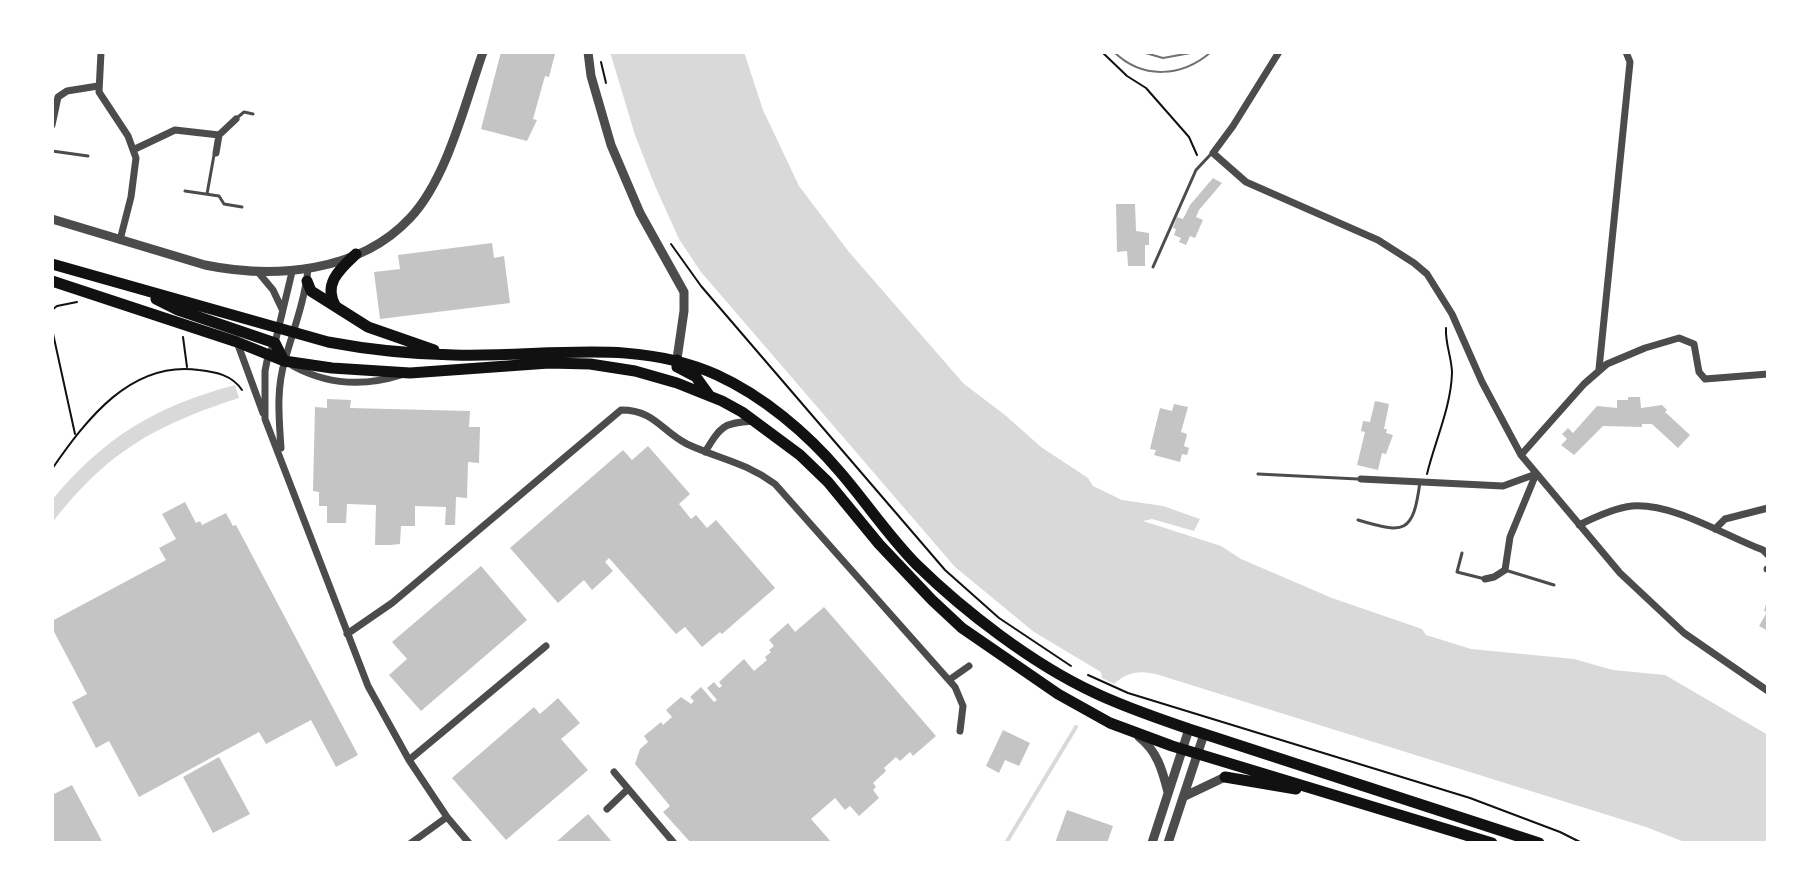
<!DOCTYPE html>
<html>
<head>
<meta charset="utf-8">
<style>
  body { margin:0 }
  #map { position:relative; width:1820px; height:895px; overflow:hidden; background:#fff; font-family:Overpass,sans-serif }
  canvas { display:block }
  .frame { position:absolute; inset:0; border:54px solid #fff; pointer-events:none }
</style>
</head>
<body>
<div id="map">
<canvas width="1820" height="895"></canvas>
<div class="frame"></div>
</div>
<script>
const ctx = document.querySelector('canvas').getContext('2d');
ctx.lineJoin = 'round';
function fillPath(path, color) { ctx.fillStyle = color; ctx.fill(path, 'evenodd'); }
function trace(path, color, width, dash) { ctx.strokeStyle = color; ctx.lineWidth = width; ctx.lineCap = dash ? 'butt' : 'round'; ctx.setLineDash(dash || []); ctx.stroke(path); }
fillPath(new Path2D(`
  M 610,52 L 744,52 L 763,110 L 799,186 L 849,252 L 964,384 L 1005,415 L 1041,447 L 1088,478 L 1093,486 L 1122,500 L 1163,506 L 1200,519 L 1194,531 L 1152,519 L 1143,521 L 1221,546 L 1241,559 L 1332,598 L 1422,629 L 1426,635 L 1471,649 L 1574,659 L 1613,670 L 1665,675 L 1768,735 L 1768,843 L 1687,843 L 1646,827 L 1159,675 C 1141,670 1128,671 1114,684 L 1102,678 L 1101,672 L 1034,632 L 955,567 L 701,272 L 679,239 L 655,186 L 635,135 Z
  M 235,385 L 239,398 C 155,425 107,452 52,523 L 52,500 C 104,437 156,406 235,385 Z`), '#d9d9d9');
trace(new Path2D(`
  M 1006,843 L 1076,727`), '#d9d9d9', 4);
fillPath(new Path2D(`
  M 501,52 L 553,52 L 555,54 L 549,77 L 545,76 L 533,119 L 537,120 L 527,141 L 481,129 Z
  M 1213,178 L 1222,183 L 1199,210 L 1196,217 L 1203,220 L 1195,238 L 1190,236 L 1186,245 L 1179,242 L 1181,238 L 1174,235 L 1176,229 L 1173,228 L 1177,217 L 1183,219 L 1190,205 Z
  M 1116,204 L 1135,204 L 1136,231 L 1149,233 L 1149,245 L 1145,245 L 1145,266 L 1128,266 L 1127,251 L 1117,252 Z
  M 492,243 L 494,258 L 504,256 L 510,303 L 380,319 L 374,272 L 400,269 L 398,255 Z
  M 1628,397 L 1640,397 L 1641,408 L 1662,405 L 1667,410 L 1665,412 L 1690,435 L 1678,448 L 1652,424 L 1642,424 L 1642,427 L 1603,426 L 1574,455 L 1561,445 L 1567,439 L 1562,434 L 1568,428 L 1573,433 L 1597,406 L 1617,408 L 1617,400 L 1628,400 Z
  M 327,399 L 351,400 L 350,408 L 470,411 L 469,427 L 480,427 L 479,463 L 468,462 L 467,498 L 456,497 L 455,525 L 445,525 L 446,507 L 415,506 L 415,526 L 401,526 L 400,544 L 390,545 L 375,545 L 376,505 L 347,504 L 346,523 L 327,523 L 327,506 L 319,506 L 319,492 L 313,491 L 315,407 L 327,408 Z
  M 1375,401 L 1389,404 L 1384,429 L 1387,429 L 1386,433 L 1393,435 L 1386,454 L 1382,453 L 1378,470 L 1357,465 L 1365,432 L 1361,431 L 1363,421 L 1370,422 Z
  M 1174,404 L 1188,407 L 1181,432 L 1187,434 L 1184,446 L 1189,448 L 1187,455 L 1182,454 L 1180,462 L 1154,455 L 1156,450 L 1150,449 L 1160,408 L 1172,411 Z
  M 648,446 L 690,494 L 679,504 L 691,519 L 696,515 L 707,528 L 716,520 L 775,588 L 722,634 L 720,632 L 702,647 L 685,627 L 676,634 L 609,558 L 605,562 L 613,571 L 592,590 L 584,580 L 558,603 L 510,548 L 623,450 L 632,460 Z
  M 185,502 L 196,523 L 200,521 L 202,525 L 226,513 L 233,526 L 236,525 L 358,755 L 336,767 L 311,720 L 266,744 L 259,732 L 139,797 L 109,741 L 96,748 L 72,702 L 87,694 L 52,628 L 52,621 L 166,560 L 159,548 L 176,539 L 162,514 Z
  M 481,566 L 527,620 L 421,711 L 389,675 L 407,659 L 392,642 Z
  M 1767,601 L 1768,602 L 1768,631 L 1759,626 L 1767,612 L 1764,611 Z
  M 824,607 L 936,736 L 913,756 L 910,752 L 900,761 L 896,757 L 884,768 L 886,771 L 873,783 L 876,787 L 873,790 L 879,798 L 859,816 L 850,806 L 845,810 L 835,798 L 811,819 L 832,843 L 691,843 L 663,812 L 670,806 L 635,764 L 640,749 L 648,742 L 644,736 L 661,722 L 663,725 L 672,717 L 666,710 L 681,697 L 691,704 L 694,701 L 690,697 L 701,687 L 714,702 L 717,700 L 707,688 L 714,682 L 719,688 L 722,686 L 719,682 L 744,659 L 754,671 L 767,660 L 765,657 L 771,652 L 769,650 L 774,646 L 769,640 L 788,623 L 795,632 Z
  M 558,698 L 580,723 L 561,739 L 588,770 L 506,840 L 452,778 L 534,707 L 540,714 Z
  M 1003,730 L 1030,743 L 1019,766 L 1005,760 L 999,773 L 986,766 Z
  M 219,757 L 250,814 L 213,833 L 183,777 Z
  M 72,785 L 103,843 L 52,843 L 52,795 Z
  M 1067,810 L 1113,826 L 1107,843 L 1055,843 Z
  M 588,814 L 613,843 L 555,843 Z`), '#c4c4c4');
trace(new Path2D(`
  M 1102,52 L 1127,76 L 1146,88 L 1189,137 L 1197,155
  M 601,62 L 606,83
  M 671,244 L 701,286 L 945,570 L 999,618 L 1071,666
  M 52,310 L 57,306 L 77,302
  M 52,329 L 75,434
  M 183,337 L 187,367
  M 52,469 C 86,420 131,360 199,370 C 216,372 232,375 242,390
  M 1427,474 C 1435,441 1451,407 1452,373 C 1452,358 1445,344 1446,328
  M 1088,675 L 1128,693 L 1470,798 L 1560,832 L 1582,843`), '#111', 2);
trace(new Path2D(`
  M 238,117 L 244,112 L 253,114
  M 52,151 L 88,156
  M 185,191 L 219,196 L 224,204 L 242,207
  M 207,194 L 214,155
  M 1153,267 L 1196,170 L 1211,154
  M 1258,474 L 1358,479
  M 1358,520 C 1405,534 1413,534 1420,482
  M 1462,553 L 1457,572 L 1485,579
  M 1505,570 L 1554,585`), '#4c4c4c', 3);
trace(new Path2D(`
  M 101,52 L 99,92 L 128,136 L 136,158 L 131,197 L 120,240
  M 1279,52 L 1233,126 L 1213,153 L 1246,182 L 1378,240 L 1414,263 L 1427,274 L 1452,314 L 1482,382 L 1521,455 L 1620,573 L 1684,633 L 1768,691
  M 52,125 L 58,97 L 67,91 L 98,86
  M 135,149 L 175,130 L 219,135 L 236,119
  M 216,153 L 219,135
  M 258,272 L 273,290 L 282,309
  M 292,272 L 275,343 L 268,356 L 265,371 L 265,419 L 368,686 L 409,760 L 447,817 L 469,843
  M 237,342 L 263,413
  M 293,366 C 328,385 363,387 401,375
  M 1599,369 L 1630,62 L 1626,52
  M 281,448 C 279,418 276,389 285,360 C 293,331 305,300 308,269
  M 705,452 C 721,426 723,423 753,421
  M 1521,455 L 1584,384 L 1607,364 L 1645,348 L 1679,338 L 1694,344 L 1699,372 L 1705,379 L 1768,374
  M 1361,479 L 1503,486 L 1536,474
  M 1579,525 C 1595,517 1614,508 1632,506 C 1674,503 1725,536 1763,550 L 1768,555
  M 1715,529 L 1725,519 L 1768,508
  M 1767,569 L 1768,569
  M 1485,579 L 1494,577 L 1505,570 L 1510,537 L 1536,474
  M 347,634 L 392,603 L 621,410 C 655,410 661,431 687,444 C 719,459 745,462 775,484 L 955,687 L 963,706 L 960,731
  M 949,680 L 969,666
  M 409,760 L 546,646
  M 614,772 L 674,843
  M 607,809 L 628,789
  M 411,843 L 447,817`), '#4c4c4c', 7);
trace(new Path2D(`
  M 588,52 L 591,76 L 611,145 L 640,213 L 684,292 L 684,311 L 677,359
  M 52,219 L 205,265 C 273,279 359,273 410,218 C 447,179 465,103 483,52
  M 1139,737 C 1157,751 1162,769 1168,792
  M 1183,797 L 1225,777
  M 1152,843 L 1189,729
  M 1168,843 L 1204,734`), '#4c4c4c', 9);
trace(new Path2D(`
  M 52,264 L 328,342 C 370,350 412,354 454,355 C 543,358 633,337 717,375 C 763,396 807,433 840,472 C 866,502 889,537 917,565 C 965,612 1033,664 1093,692 C 1124,707 1157,718 1189,729 L 1539,843
  M 52,281 L 237,342 L 284,361 L 332,368 L 410,373 L 549,363 L 590,364 L 635,371 L 677,383 L 722,401 L 742,412 L 800,455 L 828,482 L 879,544 L 932,600 L 962,628 L 1058,694 L 1110,723 L 1172,746 L 1492,843
  M 307,281 L 311,291 L 368,327 L 434,350
  M 156,299 L 178,310 L 275,343 L 284,361
  M 336,307 C 322,284 340,269 356,254
  M 677,360 L 677,367 L 696,377 L 709,395
  M 1225,777 L 1296,789`), '#111', 11);
trace(new Path2D(`
  M 1114,52 C 1143,80 1182,77 1211,52
  M 1142,52 L 1163,58 L 1196,52`), '#707070', 2);
</script>
</body>
</html>
